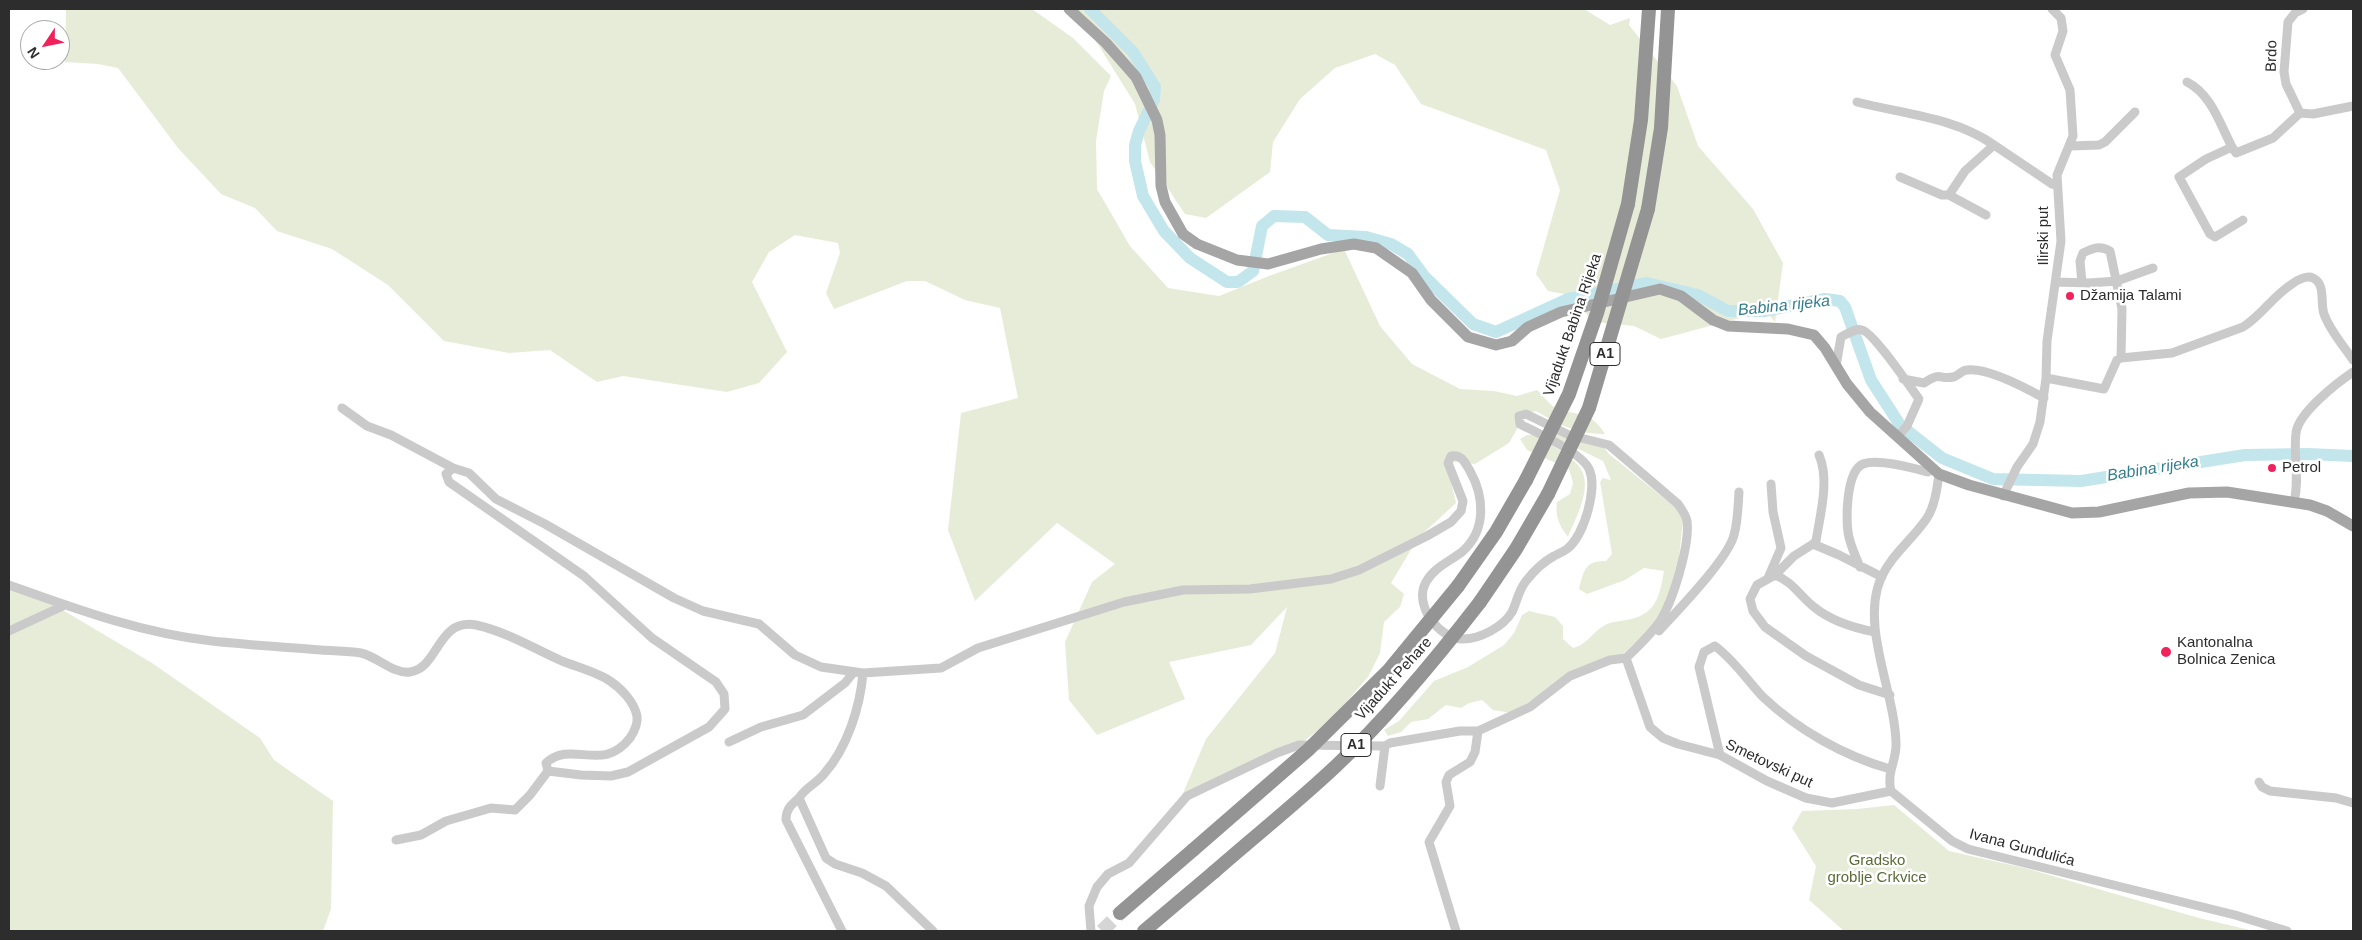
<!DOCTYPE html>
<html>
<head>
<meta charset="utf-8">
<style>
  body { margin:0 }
  #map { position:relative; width:2362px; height:940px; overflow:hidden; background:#fff; font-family:Arial,sans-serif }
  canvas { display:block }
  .frame { position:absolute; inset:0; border:10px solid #2d2d2d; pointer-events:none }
  .north { position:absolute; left:20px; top:20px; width:50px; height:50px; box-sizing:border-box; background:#fff; border:1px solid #ababab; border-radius:50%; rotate:236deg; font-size:14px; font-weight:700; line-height:20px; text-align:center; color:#2d2d2d }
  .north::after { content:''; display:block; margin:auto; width:18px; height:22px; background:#f1215b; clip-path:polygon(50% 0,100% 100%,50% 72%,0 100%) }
</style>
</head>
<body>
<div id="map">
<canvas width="2362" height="940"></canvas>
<div class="frame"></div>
<div class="north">N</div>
</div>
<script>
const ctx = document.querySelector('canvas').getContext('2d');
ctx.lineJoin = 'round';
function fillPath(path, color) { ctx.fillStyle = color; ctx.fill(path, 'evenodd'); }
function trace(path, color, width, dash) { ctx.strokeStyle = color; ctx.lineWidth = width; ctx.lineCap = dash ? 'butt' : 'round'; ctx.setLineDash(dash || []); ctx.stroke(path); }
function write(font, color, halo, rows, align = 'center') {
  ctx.font = font + ' Arial,sans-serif'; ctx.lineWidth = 5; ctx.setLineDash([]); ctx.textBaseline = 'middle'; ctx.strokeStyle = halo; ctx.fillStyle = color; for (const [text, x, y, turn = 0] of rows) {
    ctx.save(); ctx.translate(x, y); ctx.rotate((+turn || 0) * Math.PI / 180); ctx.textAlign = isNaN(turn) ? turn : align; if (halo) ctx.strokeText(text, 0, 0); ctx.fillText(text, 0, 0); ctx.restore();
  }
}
fillPath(new Path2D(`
  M 66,9 L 1032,9 L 1073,38 L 1111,76 L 1104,91 L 1096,141 L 1097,189 L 1130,246 L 1168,288 L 1219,296 L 1269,276 L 1344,249 L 1380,326 L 1412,364 L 1460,389 L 1494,391 L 1517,396 L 1537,390 C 1543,395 1551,407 1558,409 C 1580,416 1591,411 1605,434 C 1576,434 1560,425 1536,411 L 1519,416 L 1520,424 L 1509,443 L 1475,464 L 1446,461 L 1456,503 L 1418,538 L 1391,583 L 1404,594 L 1400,607 L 1384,622 L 1380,653 L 1368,677 L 1331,720 L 1299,745 L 1178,805 L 1206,739 L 1275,653 L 1287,607 L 1251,645 L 1169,662 L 1185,699 L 1097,735 L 1069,700 L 1065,642 L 1092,582 L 1115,564 L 1057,523 L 975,601 L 948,530 L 961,413 L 1018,398 L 1000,308 L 965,300 L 925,281 L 907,281 L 834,309 L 826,293 L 840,253 L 838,243 L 795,235 L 769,252 L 752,282 L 787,352 L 759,383 L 727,392 L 623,376 L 597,382 L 550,350 L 509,353 L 444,341 L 388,285 L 332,249 L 277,231 L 255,208 L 221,194 L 178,148 L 118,68 L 98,64 L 65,62 Z
  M 1076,9 L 1584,9 L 1610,25 L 1630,18 L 1629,25 L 1677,86 L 1698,146 L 1753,209 L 1783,263 L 1775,322 L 1766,311 L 1661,339 L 1634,326 L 1594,322 L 1569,295 L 1548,291 L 1536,274 L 1560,190 L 1546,150 L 1421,104 L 1395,65 L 1375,54 L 1335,68 L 1300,99 L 1273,142 L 1270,172 L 1206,218 L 1185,214 L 1150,162 L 1135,104 Z
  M 1550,427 L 1602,445 L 1609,454 L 1680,511 L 1683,520 L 1678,567 L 1664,607 L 1646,633 L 1622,655 L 1588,665 L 1512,713 L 1493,710 L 1482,700 L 1469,703 L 1461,708 L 1446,705 L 1428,719 L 1411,722 L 1401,732 L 1388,736 L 1384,730 L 1399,721 L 1434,681 L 1468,667 L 1504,645 L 1514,633 L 1522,615 L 1529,611 L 1555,617 L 1563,626 L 1563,639 L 1573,648 C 1587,645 1594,630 1607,624 C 1614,621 1623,621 1631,619 C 1657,613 1660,594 1664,571 L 1644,568 L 1625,580 L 1587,594 L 1579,589 C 1584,571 1584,561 1606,561 L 1612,554 L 1600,482 L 1603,478 L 1611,480 L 1603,461 L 1554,437 Z
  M 1527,435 L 1535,435 C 1548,444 1566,452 1577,464 C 1596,483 1576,517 1568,537 C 1559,525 1555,517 1557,502 L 1570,494 L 1573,483 L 1569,469 L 1527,450 L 1520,439 Z
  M 9,590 L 39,596 L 152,663 L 260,738 L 274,760 L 333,801 L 331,909 L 323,931 L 9,931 Z
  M 1894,805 L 1949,851 L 2025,868 L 2199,918 L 2254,931 L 1844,931 L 1809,900 L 1816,866 L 1792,828 L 1802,811 L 1857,809 Z`), '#e7ecd8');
trace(new Path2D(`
  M 1090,9 L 1133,52 L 1155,87 L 1154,100 L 1139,131 L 1135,145 L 1135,161 L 1143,196 L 1164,231 L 1190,258 L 1227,282 L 1238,282 L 1253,271 L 1262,226 L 1274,216 L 1305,217 L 1328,235 L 1366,237 L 1391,244 L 1408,254 L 1424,276 L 1473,324 L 1496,332 L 1568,299 L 1647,283 L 1698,295 L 1728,311 L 1764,311 L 1825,299 L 1840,301 L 1845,307 L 1871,380 L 1900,425 L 1942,458 L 1993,479 L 2081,481 L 2245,455 L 2308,454 L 2353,456`), '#c3e6ed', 12);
trace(new Path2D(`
  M 1102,931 L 1120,913`), '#d5d5d5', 14, [14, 7]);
trace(new Path2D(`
  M 2303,9 L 2295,13 L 2288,22 L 2284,72 L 2286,84 L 2300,113 L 2313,114 L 2353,106
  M 2187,82 C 2211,94 2220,124 2232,147
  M 1857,102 C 1903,114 1954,117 1994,145
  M 2070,146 L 2099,145 L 2105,142 L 2135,112
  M 1900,177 L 1942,195 L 1949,195
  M 1986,215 L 1949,195 L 1965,171 L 1994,145 L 2052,184 L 2057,185
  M 2243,220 L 2215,237 L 2210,234 L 2179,177 L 2206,159 L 2232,147 L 2236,153 L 2273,138 L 2300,113
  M 2057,282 L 2089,283 L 2117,281 L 2153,268
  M 2082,283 L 2080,261 L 2083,253 C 2093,248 2100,245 2110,251 L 2122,309 L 2121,358
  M 1836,366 L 1841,337 C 1847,334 1855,328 1862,330 C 1874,333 1910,387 1919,399 L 1907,426 L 1897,437
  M 2046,378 L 2104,389 L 2117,360 L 2121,358 L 2172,353 L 2243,327 C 2261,316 2273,296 2292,284 C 2297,280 2307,275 2313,278 C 2326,284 2320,303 2324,314 C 2330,331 2343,345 2353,360
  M 1903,379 L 1924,383 C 1942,371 1939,380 1953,377 C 1958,376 1962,370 1967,370 C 1987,367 2026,388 2044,398
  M 342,408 L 367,426 L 391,435 L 453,468
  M 1939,474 C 1937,489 1935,505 1927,518 C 1913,539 1892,554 1881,578 C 1860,626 1895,692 1896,743 C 1897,760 1886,773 1891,791 L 1952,841 L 1968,849 L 2235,915 L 2287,931
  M 2003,496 L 2017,467 L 2033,444 L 2040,422 L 2046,378 L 2047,341 L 2061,241 L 2057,175 L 2073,136 L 2070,90 L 2055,55 L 2063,31 L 2061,18 L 2052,9
  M 2294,502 C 2300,479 2293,456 2296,433 C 2298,413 2337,383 2353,372
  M 1813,544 L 1816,541 C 1820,515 1830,480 1819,455
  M 1860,567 C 1856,557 1851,547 1849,537 C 1845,522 1846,471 1863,464 C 1878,458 1913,468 1928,472 L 1933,469
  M 1775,575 L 1794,556 L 1813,544 L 1839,555 L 1882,577
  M 1768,578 L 1781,548 L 1773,512 L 1771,484
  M 9,585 C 76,609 141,633 212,641 C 248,645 285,647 321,650 C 334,651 348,651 361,653 C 378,657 393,674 410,672 C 439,668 437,618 476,625 C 507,632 533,648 562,661 C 577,667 597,672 610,681 C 622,689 634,702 637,716 C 638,723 634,732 630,738 C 602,774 572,739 546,763 L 548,771 L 581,775 L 611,776 L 628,772 L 709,727 L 725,709 L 724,694 L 716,682 L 652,638 L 584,576 L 449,482 L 446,474 L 453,468 L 469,473 L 496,499 L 545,524 L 674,598 L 703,611 L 759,624 L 795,655 L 821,667 L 863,673 L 941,668 L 978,648 L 1124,602 L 1183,590 L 1250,589 L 1331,579 L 1359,570 L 1427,536 L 1451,522 L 1461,511 L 1463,501 L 1448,463 L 1451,456 C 1462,454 1465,463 1470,471 C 1484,496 1487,529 1463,551 C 1451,561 1434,567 1426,582 C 1413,605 1439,639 1463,639 C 1480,639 1503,627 1512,612 C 1517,602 1518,591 1526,581 C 1533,572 1543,562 1554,556 C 1558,554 1563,552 1567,549 C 1584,536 1598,488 1589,469 C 1581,452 1537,433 1520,424 L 1519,416 L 1526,414 L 1569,435 L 1609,445 L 1678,504 C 1682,510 1686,515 1687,521 C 1690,545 1673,601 1660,621 C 1650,636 1638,646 1626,658 L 1650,727 L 1663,738 L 1678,744 L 1720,755 L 1767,781 L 1806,798 L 1832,803 L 1891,791
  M 9,631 L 65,605
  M 1659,631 C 1677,611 1728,559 1734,535 C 1738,521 1738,506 1739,492
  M 1875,632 C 1854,628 1831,621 1814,607 C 1800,596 1792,581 1775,575 L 1757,585 L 1750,599 L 1753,611 L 1765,627 L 1806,656 L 1859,685 L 1890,695
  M 863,673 C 860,708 847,748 824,774 C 817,783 805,788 799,798 L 826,858 L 835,864 L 862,873 L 886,886 L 933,931
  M 729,742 L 761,727 L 803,715 L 845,683 L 853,673
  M 1720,755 L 1699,667 L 1704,652 L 1715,646 C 1734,660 1747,680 1763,697 C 1798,730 1844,756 1890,769
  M 2259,782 L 2262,787 L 2270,791 L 2336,798 L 2353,803
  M 1380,786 L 1385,746 L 1390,743 L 1460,731 L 1478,731
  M 799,798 C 791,805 786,809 786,820 L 842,931
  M 396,840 L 421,835 L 446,821 L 491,808 L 515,810 L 530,795 L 548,771
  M 1091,931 L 1089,906 L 1097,887 L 1108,874 L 1129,863 L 1187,796 L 1277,753 L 1299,745 L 1385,746
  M 1456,931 L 1429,842 L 1450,806 L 1446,782 L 1449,775 L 1470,762 L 1475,752 L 1478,731 L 1530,707 L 1570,676 L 1610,660 L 1626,658`), '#cacaca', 9);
trace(new Path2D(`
  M 1069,9 L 1106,43 L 1136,77 L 1157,120 L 1160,135 L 1161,186 L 1165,202 L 1183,234 L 1197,244 L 1237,260 L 1268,264 L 1321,249 L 1354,244 L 1376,248 L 1412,273 L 1431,300 L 1468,337 L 1496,345 L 1512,341 L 1528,327 L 1561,312 L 1660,289 L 1681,296 L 1713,320 L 1728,326 L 1788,329 L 1814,335 L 1825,348 L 1847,384 L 1870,412 L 1939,474 L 1969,485 L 2072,513 L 2099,512 L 2189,493 L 2227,492 L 2310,505 L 2327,511 L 2353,526`), '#a5a5a5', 11);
trace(new Path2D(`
  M 1628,204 L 1641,120 L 1649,9
  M 1648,209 L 1661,128 L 1668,9
  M 1458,586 L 1496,532 L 1526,480
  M 1480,602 L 1516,549 L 1548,494
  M 1120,913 L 1193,850
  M 1144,931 L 1214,872`), '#949494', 14);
trace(new Path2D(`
  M 1526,480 L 1569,394 L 1597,313 L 1628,204
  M 1548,494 L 1589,408 L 1648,209
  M 1193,850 L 1308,750 L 1389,670 L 1458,586
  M 1214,872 C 1255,836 1298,802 1337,765 C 1390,715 1436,659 1480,602`), '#949494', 14);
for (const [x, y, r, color] of [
  [2070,296,5,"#f1215b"],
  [2272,468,5,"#f1215b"],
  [2166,652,6,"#f1215b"]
]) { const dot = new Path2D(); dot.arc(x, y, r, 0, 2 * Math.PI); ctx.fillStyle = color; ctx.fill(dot); trace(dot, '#fff', 2); }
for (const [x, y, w] of [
  [1605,354,30],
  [1356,745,30]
]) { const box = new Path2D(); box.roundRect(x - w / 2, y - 11.5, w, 23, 4); ctx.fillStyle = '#fff'; ctx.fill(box); trace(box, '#2d2d2d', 1); }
write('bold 14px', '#2d2d2d', null, [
  ["A1",1605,354],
  ["A1",1356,745]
]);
write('15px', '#2d2d2d', '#fff', [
  ["Brdo",2272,56,-89],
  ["Ilirski put",2044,236,-90],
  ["Vijadukt Babina Rijeka",1573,325,-71],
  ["Vijadukt Pehare",1394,679,-48],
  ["Smetovski put",1769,764,25],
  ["Ivana Gundulića",2022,848,15]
]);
write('15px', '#2d2d2d', '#fff', [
  ["Džamija Talami",2080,296],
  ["Petrol",2282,468],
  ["Kantonalna",2177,643],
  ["Bolnica Zenica",2177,660]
], 'left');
write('15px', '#5a6b37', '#fff', [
  ["Gradsko",1877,861],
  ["groblje Crkvice",1877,878]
]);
write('italic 16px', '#337d8d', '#fff', [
  ["Babina rijeka",1784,306,-6],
  ["Babina rijeka",2153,469,-9]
]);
</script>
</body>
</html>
